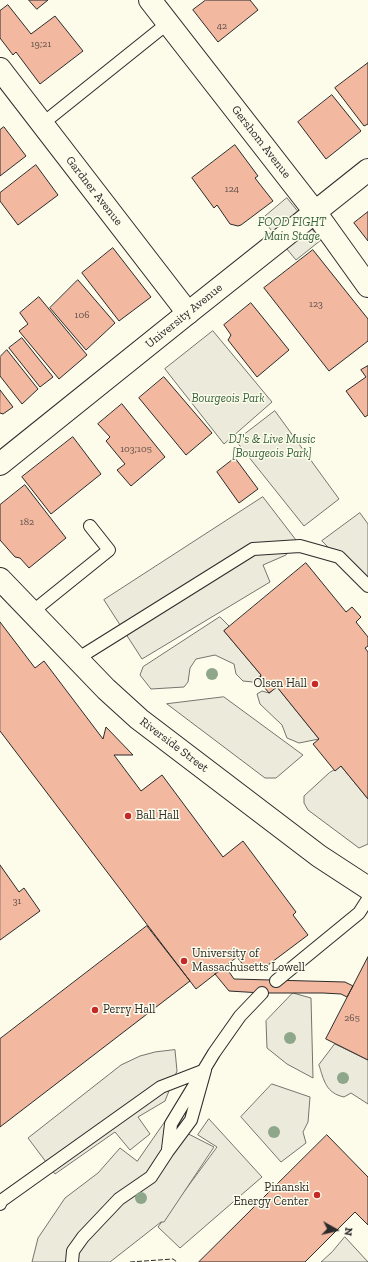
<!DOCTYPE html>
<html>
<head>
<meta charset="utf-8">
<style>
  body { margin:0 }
  #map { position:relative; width:368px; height:1262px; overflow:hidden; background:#fdfbea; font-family:"Zilla Slab",serif }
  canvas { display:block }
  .north { position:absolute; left:316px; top:1210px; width:40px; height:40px; -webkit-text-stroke:3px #fdfbea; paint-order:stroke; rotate:98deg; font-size:11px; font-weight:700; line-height:16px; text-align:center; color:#2b2b2b }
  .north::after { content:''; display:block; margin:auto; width:14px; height:18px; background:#2b2b2b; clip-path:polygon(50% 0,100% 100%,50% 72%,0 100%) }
</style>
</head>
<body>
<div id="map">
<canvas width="368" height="1262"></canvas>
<div class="north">N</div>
</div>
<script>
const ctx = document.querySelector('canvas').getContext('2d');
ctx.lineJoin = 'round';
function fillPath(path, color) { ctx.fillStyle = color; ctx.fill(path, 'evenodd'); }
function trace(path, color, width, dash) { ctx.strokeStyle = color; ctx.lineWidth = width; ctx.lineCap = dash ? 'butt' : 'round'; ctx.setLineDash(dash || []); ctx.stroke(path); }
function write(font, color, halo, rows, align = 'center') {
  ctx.font = font + ' "Zilla Slab",serif'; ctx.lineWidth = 3; ctx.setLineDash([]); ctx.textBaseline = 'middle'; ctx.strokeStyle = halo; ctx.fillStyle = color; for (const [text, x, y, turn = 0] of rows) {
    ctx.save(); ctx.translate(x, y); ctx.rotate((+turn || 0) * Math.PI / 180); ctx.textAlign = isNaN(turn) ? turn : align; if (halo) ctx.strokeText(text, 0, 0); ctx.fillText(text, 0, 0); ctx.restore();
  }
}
const green = new Path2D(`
  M 287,198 L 321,240 L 296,260 L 262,219 Z
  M 213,331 L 272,402 L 224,444 L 165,369 Z
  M 275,411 L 339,499 L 304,526 L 236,441 Z
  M 220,617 L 229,626 L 224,631 L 261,675 L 253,682 L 243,681 L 236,674 L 234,664 L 215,655 L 196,659 L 190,668 L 188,682 L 184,687 L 151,689 L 140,675 L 143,667 Z
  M 277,687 L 319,739 L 299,743 L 287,738 L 282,725 L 260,704 L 257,694 L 262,691 L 269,693 Z
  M 224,697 L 303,755 L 276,778 L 265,778 L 167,704 Z
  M 341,766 L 368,799 L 368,844 L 359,848 L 308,810 L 304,803 L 304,796 L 329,773 Z
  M 293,993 L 311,998 L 313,1078 L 287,1064 L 267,1048 L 266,1021 Z
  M 335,1044 L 368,1060 L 368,1104 L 351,1093 L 344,1097 C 326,1093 324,1081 319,1065 Z
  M 272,1084 L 310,1097 L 308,1122 L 303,1132 L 306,1143 L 281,1162 L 241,1117 Z
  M 209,1119 L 262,1177 L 180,1248 L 158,1227 L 217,1147 L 198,1135 Z`);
fillPath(green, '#ecebdb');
trace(green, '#74746e', 1);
const parking = new Path2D(`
  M 263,497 L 296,540 L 286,555 L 263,565 L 270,582 L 142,659 L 104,600 Z
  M 360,513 L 368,524 L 368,588 L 322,541 Z
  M 175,1050 L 177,1071 L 165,1101 L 138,1117 L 150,1134 L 130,1150 L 115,1132 L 55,1174 L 28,1138 L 121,1065 L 140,1056 L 155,1052 Z
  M 165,1122 L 214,1147 L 164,1222 L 161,1222 L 110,1262 L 32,1262 L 38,1238 L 65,1198 L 98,1173 L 120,1148 L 137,1161 Z
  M 345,1237 L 368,1262 L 321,1262 L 332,1252 Z`);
fillPath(parking, '#eceadb');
trace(parking, '#74746e', 1);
const building = new Path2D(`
  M 29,0 L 48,0 L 37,9 Z
  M 206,0 L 250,0 L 258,10 L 218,42 L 193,10 Z
  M 8,5 L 31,34 L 55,16 L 83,51 L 40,84 L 16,52 L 13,55 L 0,38 L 0,11 Z
  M 368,63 L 368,124 L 364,126 L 335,88 Z
  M 332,95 L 361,131 L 326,159 L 298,122 Z
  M 4,127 L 26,156 L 0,176 L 0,130 Z
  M 235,145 L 258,176 L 255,178 L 273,201 L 241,225 L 238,226 L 230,224 L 217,205 L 214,208 L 192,178 Z
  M 36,165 L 58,195 L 18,225 L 0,201 L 0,193 Z
  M 368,212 L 368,241 L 354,223 Z
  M 113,248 L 151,297 L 119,321 L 82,273 Z
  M 313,250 L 368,319 L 368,341 L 329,371 L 264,288 Z
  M 78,280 L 115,323 L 86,350 L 50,308 Z
  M 39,297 L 87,355 L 59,379 L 19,331 L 28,324 L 20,313 Z
  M 251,303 L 289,350 L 257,377 L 228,340 L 231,335 L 224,325 Z
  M 22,338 L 53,377 L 40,387 L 9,348 Z
  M 7,350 L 38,389 L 22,404 L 0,376 L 0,357 Z
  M 368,366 L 368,415 L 365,417 L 346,391 L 366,377 L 361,370 Z
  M 164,377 L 212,433 L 186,455 L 139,398 Z
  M 0,390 L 13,407 L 3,414 L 0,413 Z
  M 122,404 L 165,457 L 131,486 L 117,470 L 125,464 L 106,441 L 110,437 L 98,424 Z
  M 73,437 L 101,474 L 51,514 L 22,477 Z
  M 235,458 L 258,489 L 239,503 L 217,472 Z
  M 25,485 L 66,538 L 29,568 L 20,558 L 15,557 L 0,540 L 0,505 Z
  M 306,563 L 346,612 L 352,607 L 361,617 L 356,622 L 368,637 L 368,646 L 365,648 L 368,652 L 368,799 L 341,766 L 335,771 L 313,744 L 319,739 L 277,687 L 269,693 L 259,681 L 261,675 L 224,631 Z
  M 0,622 L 35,668 L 44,661 L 103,739 L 106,727 L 133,755 L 114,755 L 141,791 L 162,775 L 223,857 L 243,841 L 296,912 L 293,915 L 308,935 L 260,971 L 247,970 L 237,957 L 196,989 L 0,731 Z
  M 0,865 L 19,892 L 24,888 L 40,911 L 0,940 Z
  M 147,926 L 190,981 L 0,1127 L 0,1039 Z
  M 368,957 L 368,1060 L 326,1039 Z
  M 225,966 L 234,979 L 345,982 L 353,986 L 347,997 L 341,994 L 323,993 L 262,993 L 229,991 L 215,974 Z
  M 327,1135 L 368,1177 L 368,1225 L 355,1212 L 305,1262 L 199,1262 Z`);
fillPath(building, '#f2b8a0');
trace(building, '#2b2b2b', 1);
const service = new Path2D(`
  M 42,124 L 168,23
  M 32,612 L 109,550 L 90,526
  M 77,659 L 253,549 L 300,546 L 339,557 L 368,586
  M 276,981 L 359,913 L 368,899
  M 168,1149 L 171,1124 L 214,1053 L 240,1016 L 262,993
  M 0,1204 L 1,1201 L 161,1087 L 205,1070
  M 72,1262 L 73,1251 L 83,1237 L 119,1199 L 151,1177 L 168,1151 L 191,1120 L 205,1070`);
const minor = new Path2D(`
  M 150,0 L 315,212 L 368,286
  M 0,69 L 188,313`);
const secondary = new Path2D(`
  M 0,464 L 188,313 L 368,170
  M 0,579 L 106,689 L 139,719 L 319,856 L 368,888`);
trace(service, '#2b2b2b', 14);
trace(minor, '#2b2b2b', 24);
trace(secondary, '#2b2b2b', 24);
trace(service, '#fdfbea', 12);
trace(minor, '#fdfbea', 22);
trace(secondary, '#fdfbea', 22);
trace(new Path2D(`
  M 130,1262 L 173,1259 L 177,1262`), '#2b2b2b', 1, [5, 2]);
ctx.fillStyle = '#8ea78a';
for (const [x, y] of [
  [212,674],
  [290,1038],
  [343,1078],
  [274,1132],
  [141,1198]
]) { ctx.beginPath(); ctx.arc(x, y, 6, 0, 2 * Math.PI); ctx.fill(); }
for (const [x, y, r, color] of [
  [315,684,4,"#c62828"],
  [128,816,4,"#c62828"],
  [184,961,4,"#c62828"],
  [95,1010,4,"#c62828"],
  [317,1195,4,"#c62828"]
]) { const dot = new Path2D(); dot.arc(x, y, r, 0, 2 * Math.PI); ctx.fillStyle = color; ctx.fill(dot); trace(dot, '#fdfbea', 1.5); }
write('10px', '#5d4e48', null, [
  ["42",222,26],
  ["19;21",41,44],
  ["124",232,189],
  ["123",316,304],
  ["106",82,315],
  ["103;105",136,449],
  ["182",27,522],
  ["31",17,901],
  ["265",352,1018]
]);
write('12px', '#2b2b2b', '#fdfbea', [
  ["Gershom Avenue",261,142,52],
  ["Gardner Avenue",94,191,52],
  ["University Avenue",184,316,-39],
  ["Riverside Street",174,745,37]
]);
write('italic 12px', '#34623c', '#fdfbea', [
  ["FOOD FIGHT",292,223],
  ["Main Stage",292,237],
  ["Bourgeois Park",228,399],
  ["DJ's & Live Music",272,440],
  ["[Bourgeois Park]",272,454]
]);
write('12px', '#2b2b2b', '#fdfbea', [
  ["Olsen Hall",307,684,"right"],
  ["Ball Hall",136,816],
  ["University of",192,954],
  ["Massachusetts Lowell",192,968],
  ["Perry Hall",103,1010],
  ["Pinanski",309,1188,"right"],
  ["Energy Center",309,1202,"right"]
], 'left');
</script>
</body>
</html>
